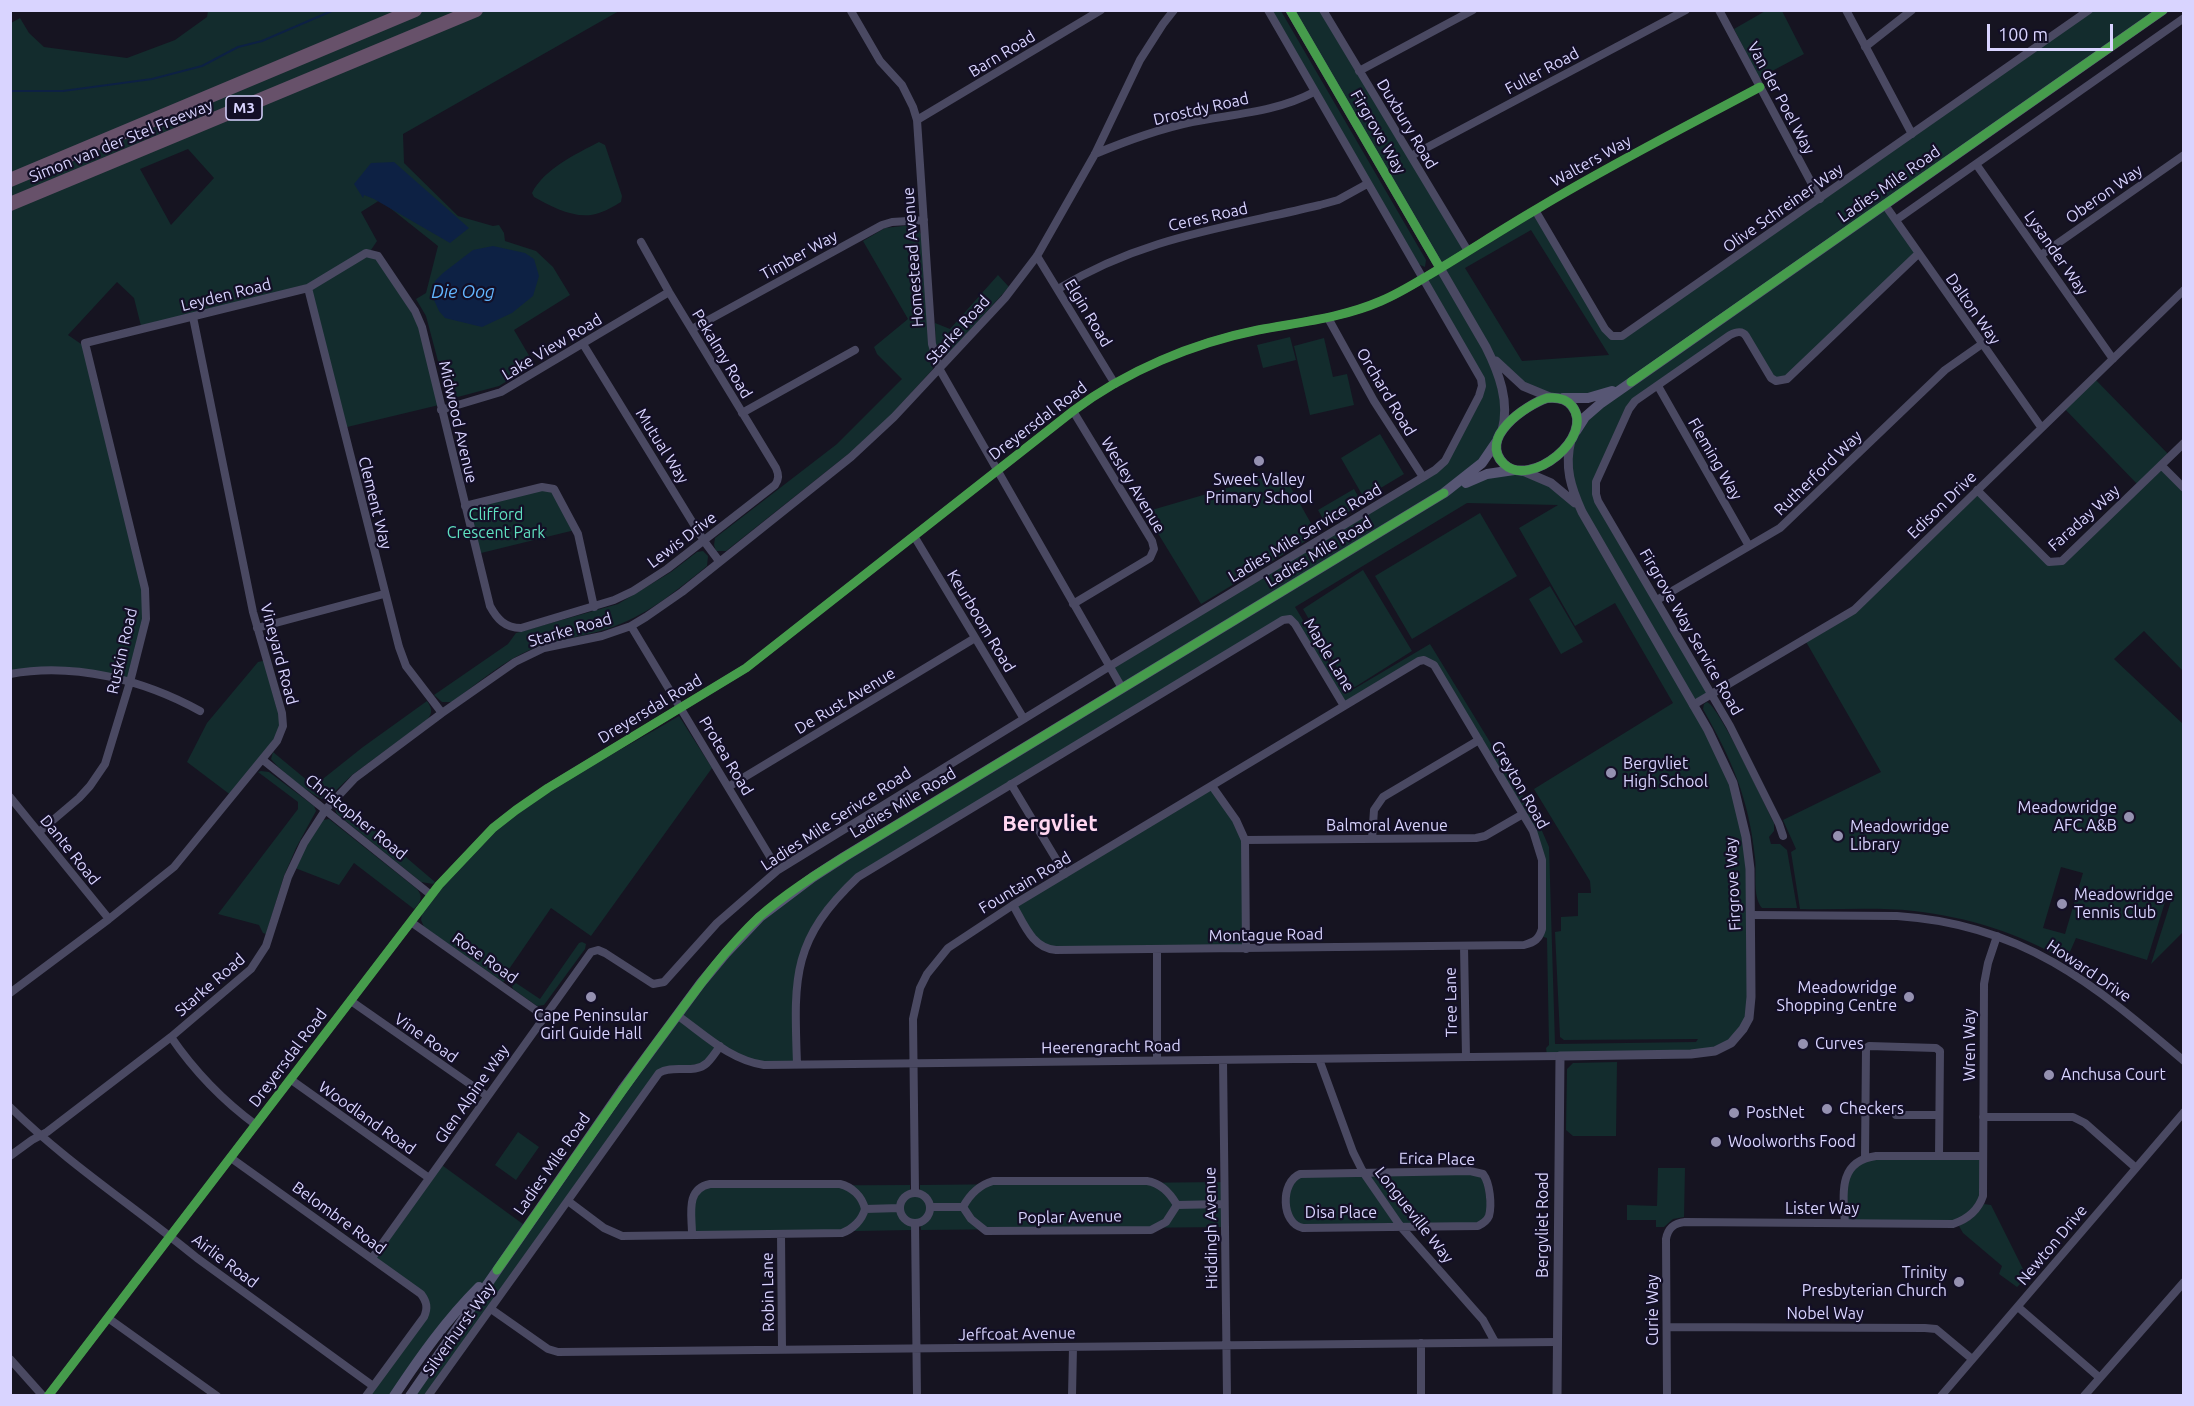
<!DOCTYPE html>
<html>
<head>
<meta charset="utf-8">
<style>
  body { margin:0 }
  #map { position:relative; width:2194px; height:1406px; overflow:hidden; background:#161421; font-family:Ubuntu,sans-serif }
  canvas { display:block }
  .frame { position:absolute; inset:0; border:12px solid #d9d4ff; pointer-events:none }
  .scale { position:absolute; left:1987px; top:24px; width:126px; height:27px; box-sizing:border-box; border:3px solid #d9d4ff; border-top:0; padding-left:8px; font-size:18px; line-height:21px; white-space:nowrap; color:#d9d4ff; -webkit-text-stroke:4px #130f26; paint-order:stroke }
</style>
</head>
<body>
<div id="map">
<canvas width="2194" height="1406"></canvas>
<div class="frame"></div>
<div class="scale">100 m</div>
</div>
<script>
const ctx = document.querySelector('canvas').getContext('2d');
ctx.lineJoin = 'round';
function fillPath(path, color) { ctx.fillStyle = color; ctx.fill(path, 'evenodd'); }
function trace(path, color, width, dash) { ctx.strokeStyle = color; ctx.lineWidth = width; ctx.lineCap = dash ? 'butt' : 'round'; ctx.setLineDash(dash || []); ctx.stroke(path); }
function write(font, color, halo, rows, align = 'center') {
  ctx.font = font + ' Ubuntu,sans-serif'; ctx.lineWidth = 4.5; ctx.setLineDash([]); ctx.textBaseline = 'middle'; ctx.strokeStyle = halo; ctx.fillStyle = color; for (const [text, x, y, turn = 0] of rows) {
    ctx.save(); ctx.translate(x, y); ctx.rotate((+turn || 0) * Math.PI / 180); ctx.textAlign = isNaN(turn) ? turn : align; if (halo) ctx.strokeText(text, 0, 0); ctx.fillText(text, 0, 0); ctx.restore();
  }
}
fillPath(new Path2D(`
  M 1767,10 L 1782,11 L 1804,54 L 1759,78 L 1734,29 Z
  M 208,11 L 619,11 L 403,134 L 404,163 L 458,216 L 493,226 L 499,225 L 504,233 L 505,241 L 536,251 L 553,267 L 570,295 L 514,330 L 534,364 L 499,386 L 454,398 L 446,391 L 426,316 L 416,299 L 426,293 L 438,246 L 380,200 L 361,212 L 377,241 L 369,253 L 375,254 L 415,318 L 420,328 L 439,405 L 343,428 L 308,288 L 142,330 L 134,298 L 117,282 L 68,335 L 84,346 L 145,593 L 145,618 L 128,681 L 87,674 L 11,674 L 11,23 L 20,18 L 29,33 L 44,47 L 127,58 L 175,40 L 207,17 ZM 188,149 L 214,178 L 171,225 L 140,169 Z
  M 1271,11 L 1281,11 L 1426,260 L 1425,267 L 1418,264 Z
  M 1290,11 L 1323,11 L 1468,251 L 1535,210 L 1605,329 L 1617,337 L 2089,11 L 2163,11 L 1886,205 L 1918,254 L 1792,376 L 1776,381 L 1741,332 L 1635,401 L 1596,482 L 1596,494 L 1712,694 L 1693,705 L 1721,754 L 1746,837 L 1749,1018 L 1722,1049 L 1547,1055 L 1546,1048 L 1549,1045 L 1547,938 L 1540,936 L 1539,845 L 1435,665 L 1425,660 L 1344,706 L 1290,619 L 858,877 L 822,915 L 797,975 L 797,1064 L 764,1065 L 720,1047 L 707,1063 L 665,1069 L 428,1395 L 410,1395 L 494,1273 L 394,1395 L 366,1396 L 424,1317 L 425,1300 L 372,1258 L 439,1163 L 527,1227 L 701,983 L 785,897 L 1122,688 L 1110,666 L 1440,466 L 1482,386 L 1423,278 L 1440,268 ZM 1531,230 L 1609,355 L 1522,361 L 1465,268 ZM 1489,351 L 1535,392 L 1592,397 L 1600,404 L 1569,449 L 1572,490 L 1570,498 L 1523,471 L 1480,476 L 1447,491 L 1497,442 L 1504,395 ZM 1467,503 L 1558,505 L 1519,528 L 1575,626 L 1615,603 L 1673,703 L 1534,789 L 1590,881 L 1591,893 L 1578,893 L 1578,916 L 1561,917 L 1561,931 L 1555,932 L 1560,1037 L 1564,1040 L 1698,1039 L 1696,1042 L 1555,1044 L 1549,847 L 1539,824 L 1523,796 L 1430,644 L 1347,693 L 1295,607 Z
  M 599,142 L 605,145 L 622,196 L 621,202 C 614,206 606,211 599,213 C 578,221 552,207 534,197 L 532,193 C 544,169 576,154 599,142 Z
  M 911,225 L 918,228 L 922,236 L 930,352 L 933,369 L 889,417 L 852,451 L 726,551 L 716,551 L 714,545 L 715,538 L 837,444 L 902,379 L 877,354 L 874,347 L 908,319 L 863,241 L 885,228 Z
  M 998,275 L 1009,287 L 948,354 L 940,354 L 936,349 L 935,323 L 950,329 Z
  M 1290,337 L 1296,360 L 1263,368 L 1257,345 Z
  M 1324,338 L 1333,377 L 1347,374 L 1354,405 L 1310,415 L 1294,346 Z
  M 2093,377 L 2170,456 L 2161,465 L 2183,488 L 2183,671 L 2144,631 L 2114,659 L 2183,724 L 2183,932 L 2151,964 L 2171,901 L 2166,899 L 2147,960 L 2076,938 L 2066,961 C 2020,933 1967,917 1914,911 C 1877,907 1838,910 1800,909 L 1791,852 L 1796,849 L 1783,820 L 1881,772 L 1805,640 L 1842,619 L 1977,490 L 2056,563 L 2139,486 L 2062,406 ZM 2061,867 L 2083,873 L 2065,934 L 2043,928 Z
  M 1380,434 L 1404,474 L 1364,498 L 1341,458 Z
  M 1282,472 L 1317,534 L 1201,604 L 1145,512 Z
  M 545,487 L 553,490 L 575,530 L 477,554 L 465,506 Z
  M 1354,489 L 1362,503 L 1327,526 L 1318,510 Z
  M 1480,513 L 1517,576 L 1412,639 L 1375,576 Z
  M 703,551 L 708,556 L 707,566 C 676,591 645,617 607,629 C 582,637 556,639 532,649 C 503,661 477,684 452,702 L 442,702 L 434,695 L 508,644 L 516,633 L 618,604 L 671,572 L 697,552 Z
  M 1363,570 L 1412,651 L 1355,687 L 1347,685 L 1303,609 Z
  M 1550,586 L 1583,642 L 1561,654 L 1529,599 Z
  M 267,660 L 282,728 L 232,796 L 187,762 L 207,723 L 258,662 Z
  M 427,701 C 432,708 433,713 427,720 L 352,775 L 326,800 C 315,799 278,769 271,759 L 273,752 L 314,786 L 363,747 Z
  M 1707,702 C 1719,706 1765,805 1774,823 L 1774,831 L 1769,837 L 1771,844 L 1780,844 L 1787,850 L 1797,908 L 1762,908 C 1752,896 1757,873 1755,858 C 1749,799 1732,760 1703,709 L 1704,704 Z
  M 679,716 L 712,768 L 591,936 L 551,908 L 507,972 L 506,979 L 503,982 L 424,927 L 421,920 L 422,914 C 444,885 466,855 495,831 C 548,787 620,751 679,716 Z
  M 261,771 L 269,772 L 314,806 L 316,811 L 296,848 L 284,876 L 266,934 L 263,933 L 259,925 L 218,914 L 298,809 L 298,802 L 258,772 Z
  M 1212,786 L 1241,831 L 1246,949 L 1157,950 L 1040,946 L 1013,905 Z
  M 339,800 L 435,882 L 433,884 L 421,882 L 337,814 L 334,807 Z
  M 329,819 L 417,889 C 424,897 420,903 414,909 L 354,863 L 339,885 L 295,868 L 307,844 L 323,820 Z
  M 582,942 L 586,944 L 585,949 L 544,1005 L 537,1006 L 513,989 L 512,986 L 516,983 L 540,999 L 579,943 Z
  M 1617,1062 L 1616,1136 L 1573,1136 L 1566,1130 L 1567,1069 L 1573,1063 Z
  M 518,1132 L 539,1147 L 516,1180 L 495,1165 Z
  M 1983,1156 L 1983,1196 L 1963,1221 L 1845,1223 L 1847,1174 L 1860,1160 Z
  M 1658,1168 L 1685,1168 L 1684,1217 L 1673,1219 L 1664,1227 L 1656,1227 L 1656,1220 L 1627,1220 L 1627,1205 L 1657,1206 Z
  M 1483,1174 L 1489,1216 L 1485,1223 L 1303,1228 L 1288,1212 L 1290,1180 L 1295,1176 Z
  M 1224,1182 L 1225,1227 L 921,1230 L 920,1222 L 911,1223 L 911,1230 L 692,1234 L 692,1201 L 703,1186 L 910,1185 L 910,1193 L 920,1193 L 920,1185 Z
  M 1984,1204 L 1991,1205 L 2027,1277 L 2017,1287 L 1999,1274 L 2002,1266 L 1963,1233 L 1959,1226 L 1971,1219 Z`), '#132c2d');
fillPath(new Path2D(`
  M 394,162 L 469,228 L 450,243 L 374,199 L 364,195 L 363,198 L 354,184 L 371,163 Z
  M 493,246 L 525,253 L 534,259 L 539,276 L 533,296 L 512,313 L 482,327 L 445,318 L 439,311 L 434,300 L 432,292 L 435,281 L 443,273 L 473,250 Z`), '#0d2144');
trace(new Path2D(`
  M 10,91 L 63,91 L 152,79 L 202,66 L 238,47 L 262,41 L 334,10`), '#0d2144', 2);
trace(new Path2D(`
  M 1323,10 L 1468,251
  M 1719,10 L 1820,199
  M 1846,10 L 1912,134
  M 851,11 L 880,61 L 902,85 L 913,107 L 917,120 L 932,344 L 940,370 L 1122,688
  M 1865,47 L 1912,10
  M 1359,71 L 1473,10
  M 917,120 L 1101,10
  M 1095,154 C 1126,141 1159,129 1192,122 C 1233,114 1277,112 1314,92
  M 1411,156 L 1686,10
  M 1976,164 L 2113,359
  M 1885,205 L 2041,427
  M 1535,210 L 1605,329 L 1612,336 L 1622,336 L 2089,10
  M 1896,220 L 2184,18
  M 2041,255 L 2184,155
  M 1037,256 L 1115,384
  M 308,288 L 399,647 L 406,666 L 442,713
  M 1058,289 C 1143,237 1225,228 1320,205 L 1338,200 L 1367,184
  M 1328,318 L 1374,401 L 1423,477
  M 692,329 L 882,225 L 892,222 L 924,220
  M 583,344 L 704,541 L 719,561
  M 1658,386 L 1749,546
  M 441,410 L 501,392 L 669,292
  M 742,413 L 855,350
  M 2161,465 L 2184,488
  M 1977,490 L 2049,562 L 2062,561 L 2184,443
  M 465,506 L 542,487 L 554,489 L 578,534 L 594,607
  M 914,536 L 1024,719
  M 1657,600 L 1780,528 L 1945,370 L 1982,344
  M 1073,604 L 1150,558 L 1154,549 L 1152,541 L 1073,411
  M 631,626 L 778,870
  M 257,628 L 384,594
  M 10,674 C 74,662 144,680 200,711
  M 1693,705 L 1854,610 L 2184,290
  M 263,760 L 431,895
  M 1011,784 L 1065,874
  M 1212,786 L 1236,820 L 1245,840 L 1246,949
  M 728,787 L 975,638
  M 10,797 L 109,919
  M 39,832 L 79,798 L 90,786 L 105,764 L 130,682 L 146,619 L 145,589 L 85,343 L 308,288 L 366,253 L 378,256 L 415,311 L 422,327 L 490,606 C 497,619 505,628 521,628 L 614,600 L 633,591 L 667,569 L 775,485 C 779,479 779,475 776,468 L 669,292 L 641,242
  M 1783,836 L 1779,824 L 1730,726 L 1598,501 L 1596,494 L 1596,482 L 1629,409 L 1635,401 L 1730,335 C 1736,332 1742,330 1746,336 L 1771,378 L 1776,381 L 1787,379 L 1918,254
  M 1372,839 L 1374,810 L 1383,797 L 1479,740
  M 1245,840 L 1476,838 L 1485,836 L 1523,814
  M 1751,915 L 1897,916 C 2022,924 2093,983 2184,1061
  M 411,922 L 544,1016
  M 1464,946 L 1466,1057
  M 1157,950 L 1157,1060
  M 10,993 L 109,919 L 174,867 L 277,741 L 283,726 L 282,713 L 253,612 L 193,317
  M 351,1001 L 487,1096
  M 677,1015 C 705,1035 730,1060 764,1065 L 1560,1056
  M 171,1037 C 195,1072 222,1100 256,1125
  M 1319,1059 L 1353,1152 L 1363,1172 L 1401,1227 L 1483,1320 L 1495,1342
  M 1223,1060 L 1227,1396
  M 797,1064 C 794,978 791,940 858,877 L 1283,620 L 1290,619 L 1295,624 L 1344,706
  M 290,1079 L 429,1178
  M 10,1107 C 67,1163 135,1207 197,1258 L 373,1386
  M 1896,1115 L 1939,1115
  M 1983,1117 L 2073,1117 L 2085,1123 L 2136,1168
  M 10,1156 L 32,1140 L 47,1132 L 171,1037 L 251,969 L 266,946 L 288,877 L 304,843 L 326,809 L 355,778 L 442,713 L 515,662 L 544,648 L 602,636 L 631,626 L 646,617 L 682,592 L 851,457 L 894,417 L 1005,298 L 1037,256 L 1095,154 L 1140,60 L 1163,24 L 1174,10
  M 231,1158 L 421,1294 C 427,1302 428,1308 424,1317 L 366,1396
  M 1865,1158 L 1866,1048 L 1869,1046 L 1936,1048 L 1940,1051 L 1939,1156
  M 1470,1171 L 1483,1174 C 1490,1183 1492,1205 1489,1216 C 1487,1221 1482,1224 1478,1226 L 1303,1228 C 1281,1224 1280,1182 1300,1174 Z
  M 993,1181 L 1147,1181 C 1161,1183 1170,1193 1177,1205 L 1166,1222 L 1151,1230 L 986,1231 L 971,1219 L 963,1207 C 970,1194 979,1185 993,1181 Z
  M 915,1192 L 913,1019 L 920,988 L 927,974 L 948,948 L 1013,905 L 1419,661 L 1424,660 L 1434,665 L 1533,831 L 1542,860 L 1542,929 C 1539,939 1535,942 1524,945 L 1056,950 C 1032,948 1024,924 1013,905
  M900 1208a15 15 0 1 1 30 0a15 15 0 1 1-30 0Z
  M 568,1201 L 604,1228 L 622,1236 L 842,1233 C 853,1229 862,1220 865,1209 C 862,1196 852,1187 840,1184 L 710,1184 C 685,1189 692,1215 692,1234
  M 1177,1205 L 1224,1204
  M 930,1207 L 963,1207
  M 865,1209 L 900,1208
  M 915,1223 L 917,1396
  M 1845,1223 C 1843,1193 1838,1161 1876,1156 L 1983,1156
  M 781,1234 L 782,1349
  M 372,1258 L 591,952 L 598,950 L 605,953 L 653,984 L 664,982 L 717,923 L 778,870 L 1110,666 L 1435,470 L 1445,461 L 1479,396 L 1482,386 L 1481,379 L 1268,10
  M 2018,1307 L 2100,1378
  M 491,1309 L 548,1349 L 558,1352 L 1557,1342
  M 108,1318 L 217,1396
  M 1667,1327 L 1925,1328 L 1936,1329 L 1972,1359
  M 10,1359 L 43,1396
  M 48,1396 L 439,885 L 493,828 L 516,810 L 548,788 L 746,668 L 1073,411 C 1126,371 1193,343 1258,330 C 1300,322 1342,318 1381,301 C 1398,294 1414,284 1429,275 C 1466,253 1501,230 1537,209 C 1610,165 1685,127 1760,87
  M 428,1396 L 659,1073 C 673,1064 694,1075 707,1063 C 712,1058 716,1052 720,1046
  M 1072,1396 L 1073,1347
  M 1421,1396 L 1421,1343
  M 1667,1396 L 1666,1239 C 1668,1228 1674,1223 1685,1222 L 1953,1224 C 1968,1219 1978,1211 1983,1196 L 1984,984 L 1988,963 L 1997,936
  M 1941,1396 L 2184,1112
  M 2084,1396 L 2184,1282`), '#4a4962', 8);
trace(new Path2D(`
  M 1290,10 L 1486,347 C 1499,373 1510,402 1502,431
  M 1496,361 L 1523,386 L 1552,398
  M 1523,471 L 1551,483 L 1575,503
  M 1557,1396 L 1560,1056 L 1691,1054 L 1715,1051 L 1731,1043 L 1743,1029 L 1749,1018 L 1751,997 L 1750,869 L 1746,837 L 1733,783 L 1708,730 L 1582,512 C 1571,488 1564,467 1571,440`), '#4a4962', 9);
trace(new Path2D(`
  M 1547,398 C 1557,397 1566,398 1572,406 C 1596,437 1530,489 1504,464 C 1477,438 1526,405 1547,398 Z
  M 1563,398 L 1588,398 L 1612,391
  M 1576,431 L 1585,417 L 1600,404 L 2163,10
  M 1466,483 L 1487,474 L 1514,470
  M 394,1396 C 420,1357 446,1320 479,1287
  M 410,1396 L 622,1090 L 701,983 L 726,953 L 760,917 L 813,877 L 844,857 L 1444,493 L 1482,463 L 1497,441`), '#575674', 10);
trace(new Path2D(`
  M 10,180 L 415,10
  M 10,204 L 476,10`), '#67516a', 14);
trace(new Path2D(`
  M 1290,10 L 1440,268
  M 1631,382 L 2163,10
  M 1547,398 C 1557,397 1566,398 1572,406 C 1596,437 1530,489 1504,464 C 1477,438 1526,405 1547,398 Z
  M 497,1270 C 554,1190 608,1108 667,1029 C 696,990 724,950 759,917 C 785,894 815,875 844,857 L 1444,493
  M 48,1396 L 439,885 L 493,828 L 516,810 L 548,788 L 746,668 L 1073,411 C 1126,371 1193,343 1258,330 C 1300,322 1342,318 1381,301 C 1398,294 1414,284 1429,275 C 1466,253 1501,230 1537,209 C 1610,165 1685,127 1760,87`), '#469c4c', 9);
for (const [x, y, r, color] of [
  [1259,461,6,"#9591b1"],
  [1611,773,6,"#9591b1"],
  [2129,817,6,"#9591b1"],
  [1838,836,6,"#9591b1"],
  [2062,904,6,"#9591b1"],
  [591,997,6,"#9591b1"],
  [1909,997,6,"#9591b1"],
  [1803,1044,6,"#9591b1"],
  [2049,1075,6,"#9591b1"],
  [1827,1109,6,"#9591b1"],
  [1734,1113,6,"#9591b1"],
  [1716,1142,6,"#9591b1"],
  [1959,1282,6,"#9591b1"]
]) { const dot = new Path2D(); dot.arc(x, y, r, 0, 2 * Math.PI); ctx.fillStyle = color; ctx.fill(dot); trace(dot, '#130f26', 2); }
for (const [x, y, w] of [
  [244,108,36]
]) { const box = new Path2D(); box.roundRect(x - w / 2, y - 12, w, 24, 4.5); ctx.fillStyle = '#130f26'; ctx.fill(box); trace(box, '#d9d4ff', 1.5); }
write('bold 15px', '#d9d4ff', null, [
  ["M3",244,108]
]);
write('16px', '#d9d4ff', '#130f26', [
  ["Barn Road",1002,54,-31],
  ["Fuller Road",1542,71,-28],
  ["Van der Poel Way",1781,98,62],
  ["Drostdy Road",1201,109,-13],
  ["Duxbury Road",1407,124,59],
  ["Firgrove Way",1378,132,60],
  ["Simon van der Stel Freeway",121,141,-22],
  ["Walters Way",1591,161,-29],
  ["Ladies Mile Road",1889,184,-35],
  ["Oberon Way",2104,194,-35],
  ["Olive Schreiner Way",1783,208,-35],
  ["Ceres Road",1208,217,-13],
  ["Lysander Way",2056,253,55],
  ["Timber Way",799,255,-29],
  ["Homestead Avenue",913,257,-94],
  ["Leyden Road",226,295,-14],
  ["Dalton Way",1973,309,55],
  ["Elgin Road",1088,313,59],
  ["Starke Road",958,330,-48],
  ["Lake View Road",552,347,-31],
  ["Pekalmy Road",722,354,59],
  ["Orchard Road",1386,392,59],
  ["Dreyersdal Road",1038,421,-37],
  ["Midwood Avenue",458,422,77],
  ["Mutual Way",662,446,58],
  ["Fleming Way",1715,459,60],
  ["Rutherford Way",1818,473,-44],
  ["Wesley Avenue",1133,485,59],
  ["Clement Way",375,503,76],
  ["Edison Drive",1942,505,-44],
  ["Faraday Way",2084,518,-42],
  ["Ladies Mile Service Road",1305,533,-31],
  ["Lewis Drive",682,540,-37],
  ["Ladies Mile Road",1319,552,-31],
  ["Keurboom Road",981,621,59],
  ["Starke Road",570,630,-16],
  ["Firgrove Way Service Road",1691,632,60],
  ["Ruskin Road",122,651,-77],
  ["Vineyard Road",279,654,75],
  ["Maple Lane",1329,655,59],
  ["De Rust Avenue",845,701,-31],
  ["Dreyersdal Road",650,709,-31],
  ["Protea Road",726,756,59],
  ["Greyton Road",1520,785,60],
  ["Ladies Mile Road",903,803,-31],
  ["Christopher Road",356,817,39],
  ["Ladies Mile Serivce Road",836,819,-33],
  ["Balmoral Avenue",1387,826],
  ["Dante Road",70,850,51],
  ["Fountain Road",1025,883,-31],
  ["Firgrove Way",1733,884,-93],
  ["Montague Road",1266,935,-1],
  ["Rose Road",485,958,35],
  ["Howard Drive",2089,971,34],
  ["Starke Road",210,985,-41],
  ["Tree Lane",1451,1002,-91],
  ["Vine Road",426,1038,35],
  ["Wren Way",1970,1045,-90],
  ["Heerengracht Road",1111,1047,-1],
  ["Dreyersdal Road",288,1058,-53],
  ["Glen Alpine Way",472,1094,-55],
  ["Woodland Road",367,1118,35],
  ["Erica Place",1437,1159,1],
  ["Ladies Mile Road",552,1164,-55],
  ["Lister Way",1822,1209],
  ["Disa Place",1341,1213],
  ["Longueville Way",1414,1215,52],
  ["Poplar Avenue",1070,1217,-1],
  ["Belombre Road",339,1218,36],
  ["Bergvliet Road",1543,1225,-90],
  ["Hiddingh Avenue",1211,1228,-91],
  ["Newton Drive",2052,1245,-50],
  ["Airlie Road",225,1261,37],
  ["Robin Lane",768,1292,-91],
  ["Curie Way",1653,1310,-90],
  ["Nobel Way",1825,1314],
  ["Silverhurst Way",459,1329,-54],
  ["Jeffcoat Avenue",1017,1334,-1]
]);
write('16px', '#d9d4ff', '#130f26', [
  ["Sweet Valley",1259,480,"center"],
  ["Primary School",1259,498,"center"],
  ["Bergvliet",1623,764],
  ["High School",1623,782],
  ["Meadowridge",2117,808,"right"],
  ["AFC A&B",2117,826,"right"],
  ["Meadowridge",1850,827],
  ["Library",1850,845],
  ["Meadowridge",2074,895],
  ["Tennis Club",2074,913],
  ["Meadowridge",1897,988,"right"],
  ["Shopping Centre",1897,1006,"right"],
  ["Cape Peninsular",591,1016,"center"],
  ["Girl Guide Hall",591,1034,"center"],
  ["Curves",1815,1044],
  ["Anchusa Court",2061,1075],
  ["Checkers",1839,1109],
  ["PostNet",1746,1113],
  ["Woolworths Food",1728,1142],
  ["Trinity",1947,1273,"right"],
  ["Presbyterian Church",1947,1291,"right"]
], 'left');
write('16px', '#5fe0c0', '#130f26', [
  ["Clifford",496,515],
  ["Crescent Park",496,533]
]);
write('italic 18px', '#62b6ff', '#130f26', [
  ["Die Oog",463,292]
]);
write('bold 22px', '#ffd6f0', '#130f26', [
  ["Bergvliet",1050,824]
]);
</script>
</body>
</html>
